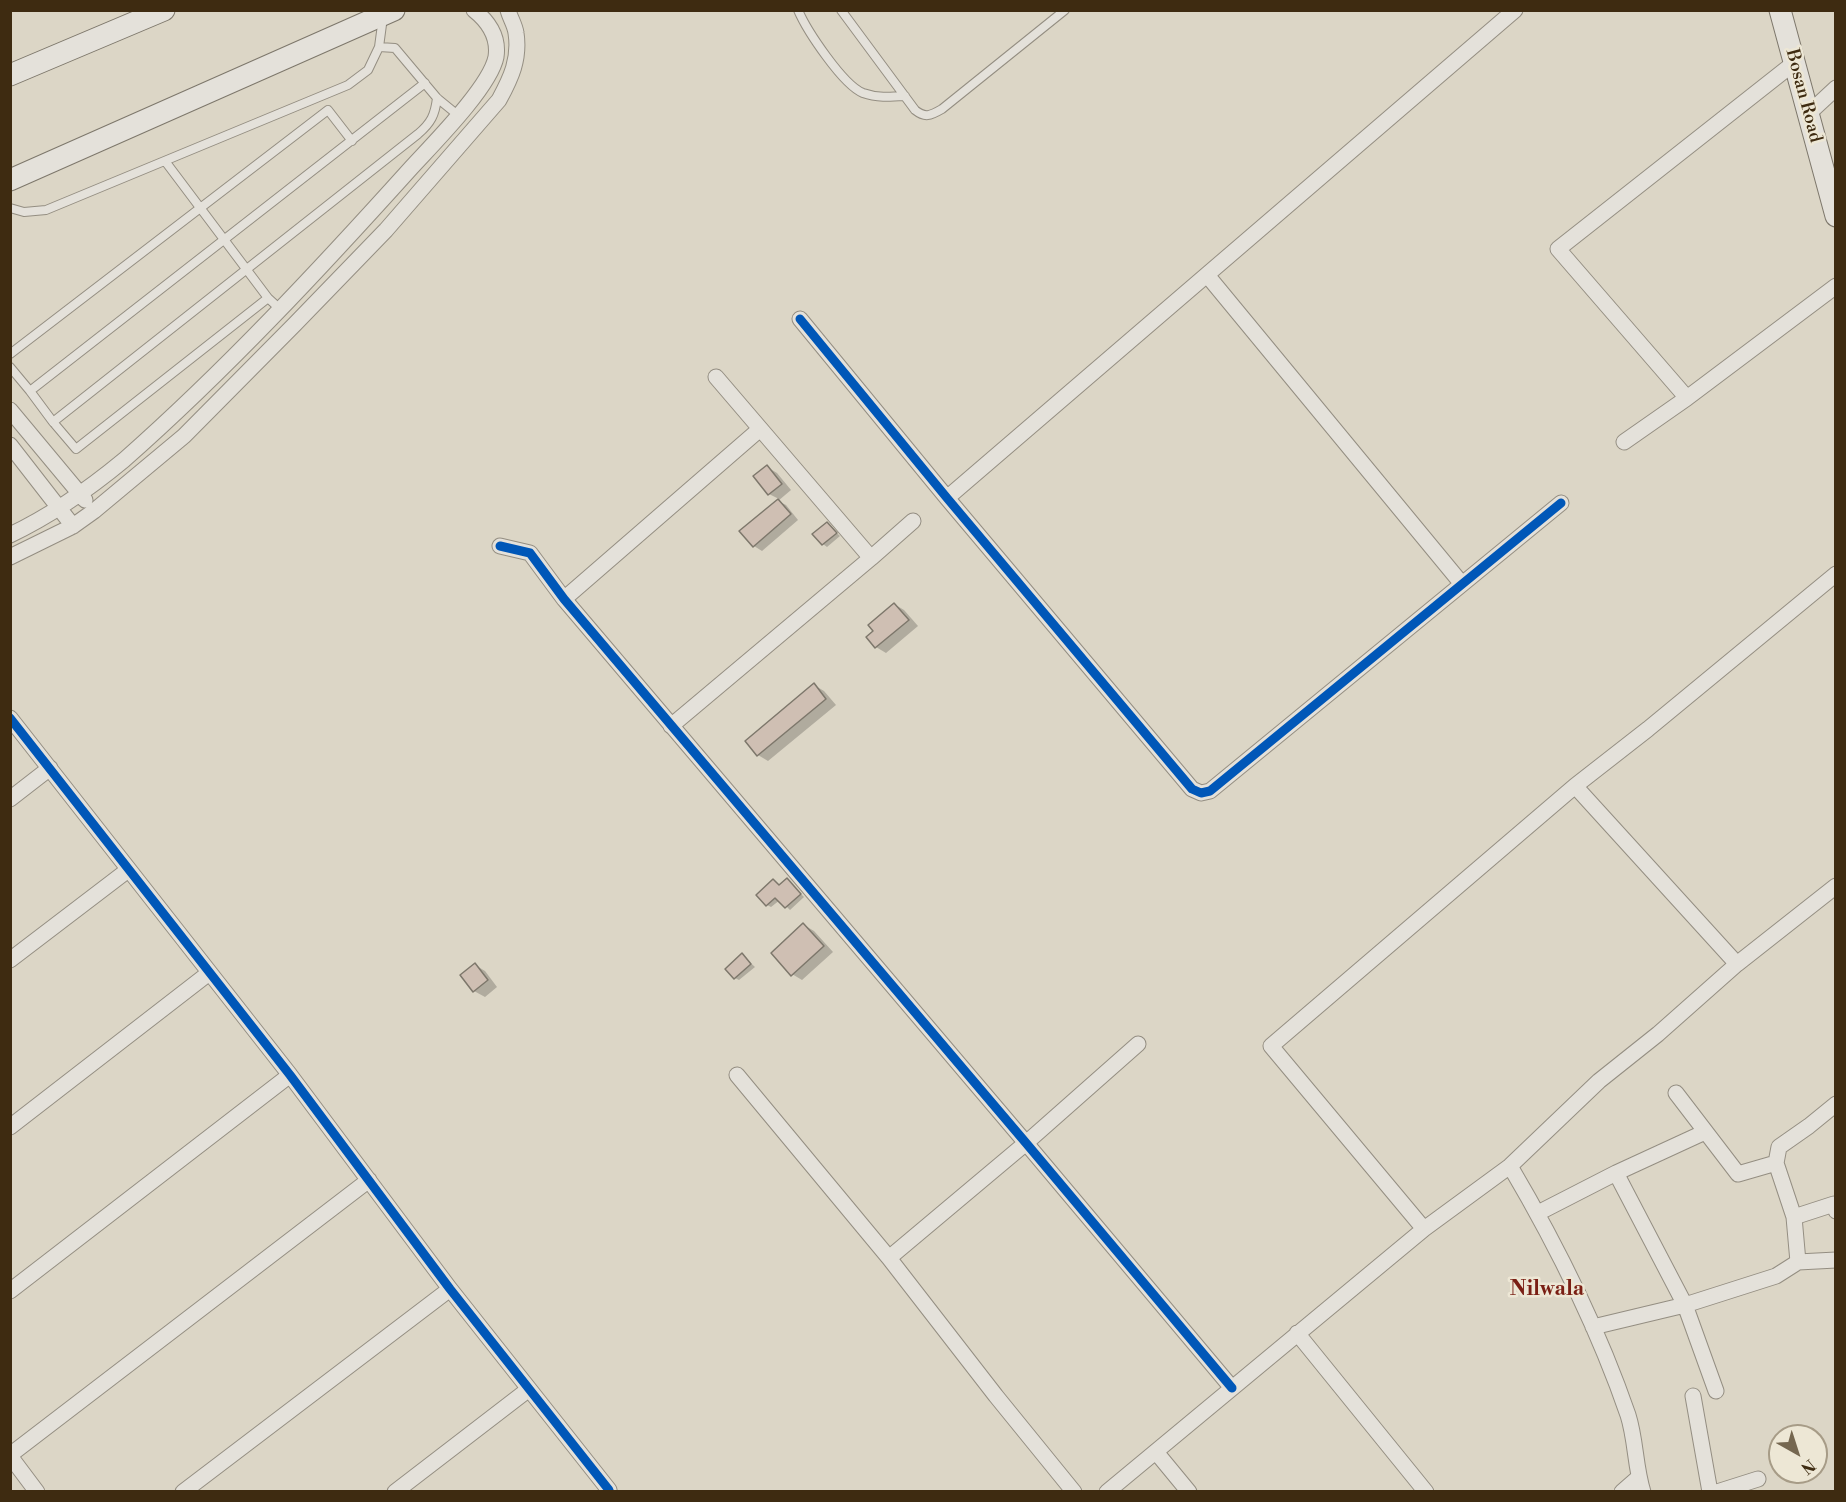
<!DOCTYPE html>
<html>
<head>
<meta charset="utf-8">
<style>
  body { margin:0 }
  #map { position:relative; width:1846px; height:1502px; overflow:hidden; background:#dcd6c6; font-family:"Libre Bodoni",serif }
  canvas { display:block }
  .frame { position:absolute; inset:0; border:12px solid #3e2b11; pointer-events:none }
  .north { position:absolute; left:1768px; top:1424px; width:60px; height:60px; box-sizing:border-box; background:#ede7d5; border:2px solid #a79c87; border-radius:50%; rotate:141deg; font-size:16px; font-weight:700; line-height:24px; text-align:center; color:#3e2b11 }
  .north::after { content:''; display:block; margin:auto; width:21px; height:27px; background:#756750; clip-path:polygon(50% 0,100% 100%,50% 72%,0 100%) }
</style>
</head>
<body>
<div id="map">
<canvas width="1846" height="1502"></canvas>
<div class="frame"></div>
<div class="north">N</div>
</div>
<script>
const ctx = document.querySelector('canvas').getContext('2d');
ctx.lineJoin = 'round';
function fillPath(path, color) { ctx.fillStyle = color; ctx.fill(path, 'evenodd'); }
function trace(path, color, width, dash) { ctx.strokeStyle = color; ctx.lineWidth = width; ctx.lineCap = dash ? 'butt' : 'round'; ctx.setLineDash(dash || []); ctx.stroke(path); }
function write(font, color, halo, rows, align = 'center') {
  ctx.font = font + ' "Libre Bodoni",serif'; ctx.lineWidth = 5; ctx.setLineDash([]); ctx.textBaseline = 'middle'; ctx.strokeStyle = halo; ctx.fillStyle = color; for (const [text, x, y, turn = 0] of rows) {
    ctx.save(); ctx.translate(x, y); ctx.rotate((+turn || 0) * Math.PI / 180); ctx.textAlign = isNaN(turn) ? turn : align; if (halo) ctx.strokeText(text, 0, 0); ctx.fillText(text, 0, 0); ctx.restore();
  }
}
fillPath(new Path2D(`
  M 767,467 L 777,473 L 791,490 L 778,501 L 786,505 L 798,520 L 762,551 L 754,546 L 742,531 L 779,499 L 769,494 Z
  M 827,524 L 840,536 L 827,547 L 823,544 Z
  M 894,604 L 904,610 L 918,626 L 886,653 L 876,647 L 868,637 L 875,631 Z
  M 814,685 L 824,691 L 836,705 L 768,761 L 758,755 Z
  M 787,880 L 804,897 L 790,910 L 780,900 L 771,907 L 767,905 L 773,881 L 780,886 Z
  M 804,925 L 814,931 L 833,952 L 802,980 L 792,974 Z
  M 742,955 L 755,967 L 739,980 L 735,978 Z
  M 475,965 L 485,971 L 497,987 L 485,997 L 474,991 Z`), '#0003');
const building = new Path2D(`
  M 767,465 L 782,484 L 768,495 L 753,476 Z
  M 778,499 L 791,514 L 753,547 L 739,531 Z
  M 827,522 L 837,533 L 822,545 L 812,534 Z
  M 894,603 L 909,620 L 875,648 L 866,637 L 873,631 L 868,625 Z
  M 814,683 L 826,699 L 757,756 L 745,741 Z
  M 787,878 L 801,894 L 785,908 L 775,898 L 766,906 L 756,895 L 773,879 L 779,885 Z
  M 803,923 L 824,946 L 791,976 L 771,953 Z
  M 742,953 L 751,964 L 734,979 L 725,969 Z
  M 475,963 L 488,980 L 473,992 L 460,975 Z`);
fillPath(building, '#cfbfb3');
trace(building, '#7d776b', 1.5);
const service = new Path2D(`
  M 798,10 C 807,31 843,85 863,93 C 877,98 890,97 905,96
  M 841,10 L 915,110 C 925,118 930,116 942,109 L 1065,10
  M 379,47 L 395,48 L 437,98 L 459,116
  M 165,161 L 268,298 L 280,309
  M 10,208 L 24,212 L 46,210 L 348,85 L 368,70 L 379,47 L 383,17
  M 10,354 L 328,110 L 352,141
  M 10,367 L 30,391 L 425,83
  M 30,391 L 53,422 L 418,134 C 431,123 435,115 437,98
  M 53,422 L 76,449 L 268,298`);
const minor = new Path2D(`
  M 1808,114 L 1836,88
  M 1207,275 L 1462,584
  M 800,319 L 947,498 L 1192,789 L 1201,793 L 1210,791 L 1561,503
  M 716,377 L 871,558
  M 1687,398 L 1558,249 L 1794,63
  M 10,410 L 85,500
  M 1624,442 L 1687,398 L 1836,286
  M 10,445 L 73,526
  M 947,498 L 1515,10
  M 10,535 C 52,515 89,489 124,460 C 226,370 320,269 411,168 C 433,144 490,87 496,57 C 499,37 489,22 474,10
  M 500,546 L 530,553 L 564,599 L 1026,1143 L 1232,1388
  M 10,557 L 73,526 L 94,511 L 184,436 L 295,324 L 386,230 L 499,100 C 511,78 520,59 516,33 C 515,25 510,18 508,10
  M 564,599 L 760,429
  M 10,718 L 290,1075 L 450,1289 L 609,1490 L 608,1492
  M 671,726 L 871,558 L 913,521
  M 1575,786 L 1737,964
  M 10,799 L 50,768
  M 10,960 L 128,870
  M 737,1075 L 889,1258 L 996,1396 L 1074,1492
  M 1676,1093 L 1738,1174 L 1776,1163
  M 10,1127 L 209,973
  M 1510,1166 C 1556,1244 1598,1328 1628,1415 C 1636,1440 1635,1467 1643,1492
  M 1616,1173 L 1685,1305 L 1716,1391
  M 1538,1213 L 1616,1173 L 1705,1132
  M 1794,1217 L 1834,1204 L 1836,1211
  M 1424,1229 L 1271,1046 L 1575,786 L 1648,729 L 1836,574
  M 889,1258 L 1026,1143 L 1138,1044
  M 1798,1262 L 1794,1217 L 1776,1163 L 1779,1147 L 1809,1126 L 1836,1104
  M 10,1291 L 290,1075
  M 1593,1327 L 1685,1305 L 1776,1276 L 1798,1262 L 1836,1260
  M 1297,1333 L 1426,1492
  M 1693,1396 L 1710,1492
  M 1156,1452 L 1189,1492
  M 10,1455 L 369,1180
  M 10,1456 L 37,1492
  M 183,1492 L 450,1289
  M 395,1492 L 529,1389
  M 1107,1492 L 1424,1229 L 1510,1166 L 1599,1081 L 1658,1034 L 1737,964 L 1836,886
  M 1622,1492 L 1638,1478
  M 1717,1492 L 1758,1479`);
const secondary = new Path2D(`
  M 1780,10 L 1836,216
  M 10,75 L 164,10
  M 10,180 L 394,10`);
trace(service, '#948e82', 10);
trace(minor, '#948e82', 17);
trace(secondary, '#7d776b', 23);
trace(service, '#e4e1da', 8);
trace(minor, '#e4e1da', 15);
trace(secondary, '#e4e1da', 21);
trace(new Path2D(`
  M 800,319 L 947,498 L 1192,789 L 1201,793 L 1210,791 L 1561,503
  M 500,546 L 530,553 L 564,599 L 1026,1143 L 1232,1388
  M 10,718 L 290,1075 L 450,1289 L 609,1490 L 608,1492`), '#0057b8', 9);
write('18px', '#3e2b11', '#ede7d5', [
  ["Bosan Road",1803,96,75]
]);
write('bold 21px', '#7a1f14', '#ede7d5', [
  ["Nilwala",1547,1290]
]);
</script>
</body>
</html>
